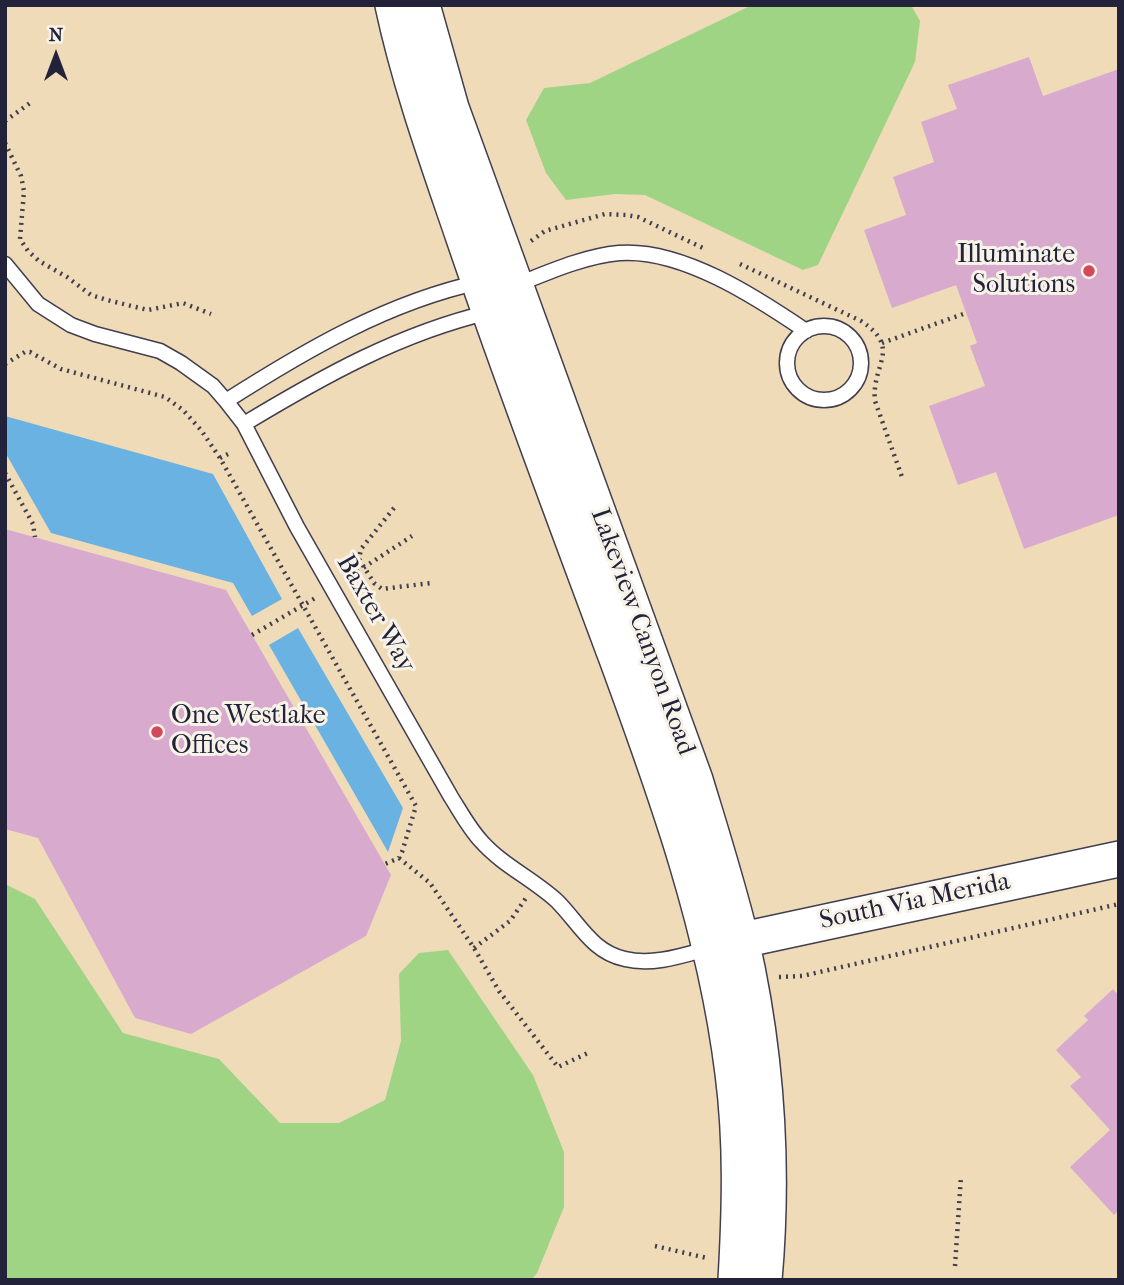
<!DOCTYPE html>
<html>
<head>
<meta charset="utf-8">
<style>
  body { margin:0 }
  #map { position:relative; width:1124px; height:1285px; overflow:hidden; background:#f0dbb9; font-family:"IM FELL French Canon",serif }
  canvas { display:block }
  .frame { position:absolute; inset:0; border:7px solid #22223b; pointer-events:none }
  .north { position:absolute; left:21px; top:21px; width:70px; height:70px; -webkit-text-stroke:5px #f7f3e8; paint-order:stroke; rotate:0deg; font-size:19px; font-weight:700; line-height:28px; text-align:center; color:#22223b }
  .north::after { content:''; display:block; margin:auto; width:24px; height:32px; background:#22223b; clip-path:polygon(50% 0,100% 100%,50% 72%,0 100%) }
</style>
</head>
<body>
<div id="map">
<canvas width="1124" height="1285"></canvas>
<div class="frame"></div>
<div class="north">N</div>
</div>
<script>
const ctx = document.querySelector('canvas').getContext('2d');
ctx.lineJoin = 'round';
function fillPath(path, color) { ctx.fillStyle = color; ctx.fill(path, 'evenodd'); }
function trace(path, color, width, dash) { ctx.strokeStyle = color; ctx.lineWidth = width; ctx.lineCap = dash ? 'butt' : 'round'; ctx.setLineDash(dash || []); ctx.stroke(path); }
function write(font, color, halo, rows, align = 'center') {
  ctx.font = font + ' "IM FELL French Canon",serif'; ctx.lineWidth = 6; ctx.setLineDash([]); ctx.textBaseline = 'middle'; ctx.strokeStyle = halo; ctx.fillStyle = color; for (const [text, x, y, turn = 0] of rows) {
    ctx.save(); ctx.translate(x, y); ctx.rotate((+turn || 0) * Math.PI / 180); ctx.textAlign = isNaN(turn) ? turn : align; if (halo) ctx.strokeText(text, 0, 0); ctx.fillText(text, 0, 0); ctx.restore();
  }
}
fillPath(new Path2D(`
  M 752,5 L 911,5 L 920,21 L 915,62 L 818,265 L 803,270 L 645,195 L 615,194 L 566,200 L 546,173 L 526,120 L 544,88 L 590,83 Z
  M 5,884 L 35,899 L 123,1033 L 219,1059 L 280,1123 L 339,1123 L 385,1100 L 401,1041 L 399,974 L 419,953 L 448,950 L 533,1075 L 564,1152 L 564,1207 L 537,1273 L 531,1280 L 5,1280 Z`), '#a0d485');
fillPath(new Path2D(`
  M 5,416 L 213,474 L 282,599 L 252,616 L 233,583 L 51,533 L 5,452 Z
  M 298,628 L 403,808 L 388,852 L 269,645 Z`), '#6ab2e1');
fillPath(new Path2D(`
  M 1029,57 L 1043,96 L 1119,69 L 1119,515 L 1024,549 L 996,472 L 958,485 L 929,406 L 985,386 L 970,346 L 977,343 L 956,285 L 892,308 L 864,230 L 906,215 L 893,177 L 934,162 L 921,122 L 957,109 L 948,85 Z
  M 5,529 L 226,590 L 391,875 L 366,936 L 191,1034 L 135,1018 L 38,838 L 5,829 Z
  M 1113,989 L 1119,996 L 1119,1210 L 1114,1215 L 1070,1167 L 1110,1130 L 1070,1086 L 1081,1077 L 1056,1050 L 1088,1020 L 1084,1016 Z`), '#d7aace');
const service = new Path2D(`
  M 5,264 L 38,304 L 71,325 L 95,334 L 160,351 L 181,363 L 213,386 L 226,401 L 244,424 L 297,527 L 451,797 C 460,811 469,828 481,841 C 502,865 533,879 557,901 C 579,923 592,952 625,959 C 653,966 684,955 710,948
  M 516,285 C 549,272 585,256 619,253 C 681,248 756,297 806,331
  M787 363a37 37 0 1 1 74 0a37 37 0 1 1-74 0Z
  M 226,401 C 306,350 388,302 480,282
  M 244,424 C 322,377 400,333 490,312`);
const tertiary = new Path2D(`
  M 393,5 C 410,84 437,159 463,235 C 511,376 564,516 616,656 C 666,792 715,928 733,1073 C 742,1142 740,1211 736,1280
  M 422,5 L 451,108 L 695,780 C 711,833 728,886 741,940 C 766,1050 774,1167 764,1280
  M 719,945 L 1119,859`);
trace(service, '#413e4e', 17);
trace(tertiary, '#413e4e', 38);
trace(new Path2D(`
  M 5,121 L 30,103
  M 5,143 L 21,176 L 24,191 L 20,239 L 28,251 L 39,261 L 67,277 L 91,295 L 107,300 L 148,310 L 183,303 L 211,314
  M 531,241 L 545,231 L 605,214 L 626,215 L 638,217 L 703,248
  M 740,264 L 861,321 C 903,349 871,364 875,401 L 902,477
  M 882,343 L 966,313
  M 5,364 L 25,352 L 30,352 L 61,369 L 165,397 L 183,410 L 201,430 L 220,458 L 416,806 L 402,852 L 399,858 L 385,864
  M 220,458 L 228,454
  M 5,473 L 33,524 L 35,537
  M 394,508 L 361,549 L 359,559 L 374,583 L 382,589 L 431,583
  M 346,579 L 412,536
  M 252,635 L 317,597
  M 399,858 L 430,883 L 474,948 L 499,991 L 558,1067 L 590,1052
  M 474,948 L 510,921 L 526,898
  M 779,977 L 802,976 L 1119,904
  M 655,1246 L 707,1258
  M 955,1266 L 961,1176`), '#413e4e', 4.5, [2, 5]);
trace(service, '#fff', 14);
trace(tertiary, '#fff', 35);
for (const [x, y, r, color] of [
  [1089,271,7,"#d1495b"],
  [157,732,7,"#d1495b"]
]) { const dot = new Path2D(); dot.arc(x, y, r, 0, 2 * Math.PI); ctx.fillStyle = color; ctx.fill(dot); trace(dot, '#f7f3e8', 2.5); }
write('26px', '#22223b', '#f7f3e8', [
  ["Illuminate",1075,256],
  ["Solutions",1075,286],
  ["One Westlake",171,717,"left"],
  ["Offices",171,747,"left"]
], 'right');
write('26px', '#22223b', '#f7f3e8', [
  ["Baxter Way",375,614,60],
  ["Lakeview Canyon Road",642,632,70],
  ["South Via Merida",915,902,-12]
]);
</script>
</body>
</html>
